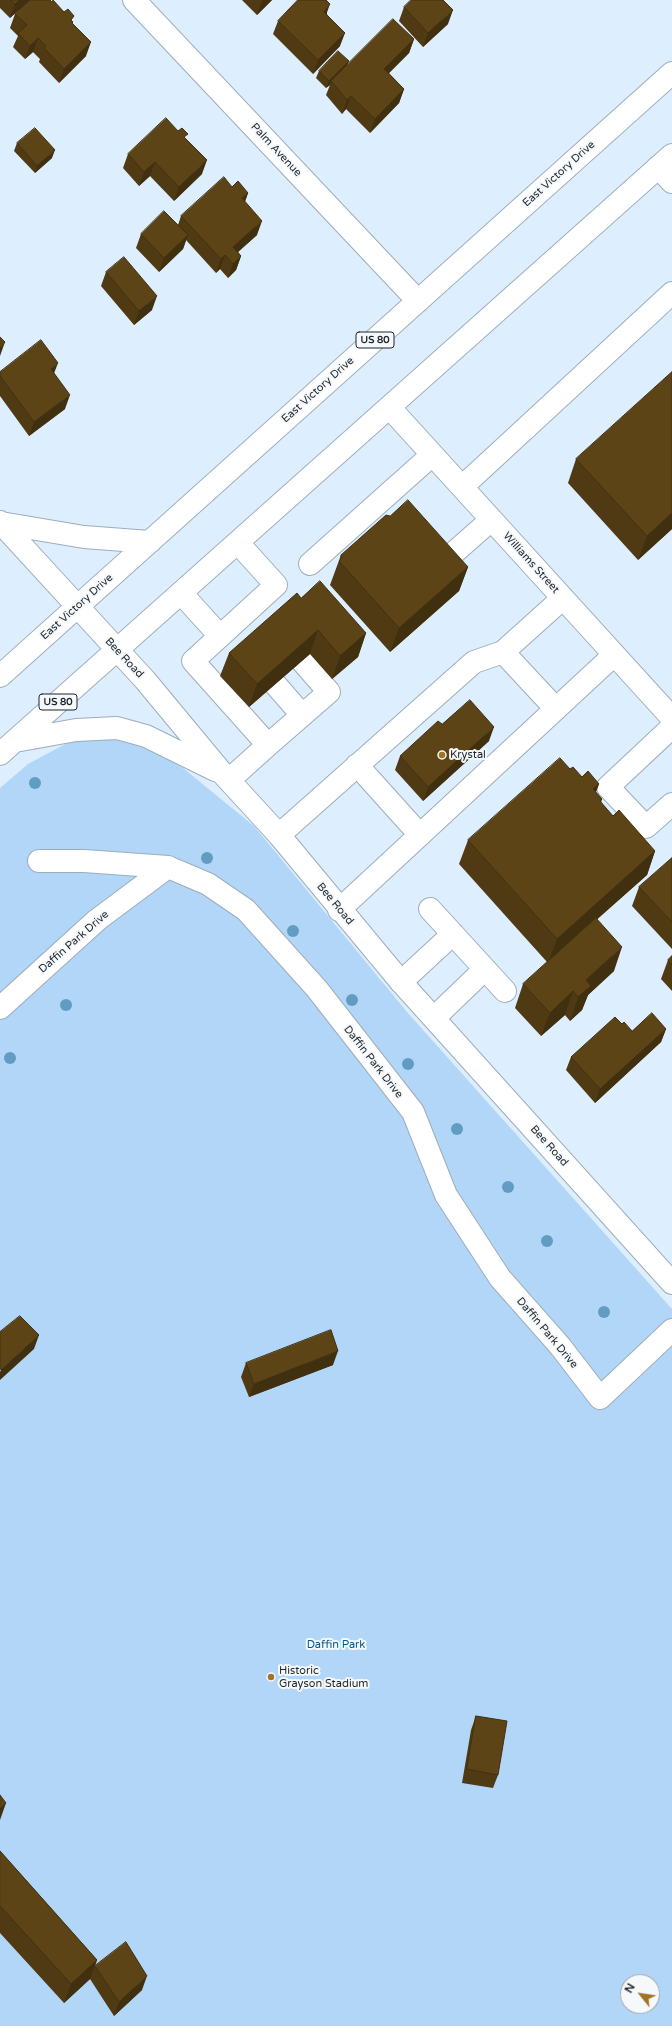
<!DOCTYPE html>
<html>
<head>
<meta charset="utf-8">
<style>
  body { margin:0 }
  #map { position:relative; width:672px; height:2026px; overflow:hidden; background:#ddeefe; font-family:"Varela Round",sans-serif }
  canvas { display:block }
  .north { position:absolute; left:620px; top:1974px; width:40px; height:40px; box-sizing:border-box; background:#f6f9fc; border:1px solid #a0a4a8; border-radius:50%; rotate:300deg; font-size:11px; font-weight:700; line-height:16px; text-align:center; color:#1e252a }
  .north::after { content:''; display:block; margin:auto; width:14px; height:18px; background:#9f7424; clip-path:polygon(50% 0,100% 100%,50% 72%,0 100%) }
</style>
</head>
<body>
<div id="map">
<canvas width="672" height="2026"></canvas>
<div class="north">N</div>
</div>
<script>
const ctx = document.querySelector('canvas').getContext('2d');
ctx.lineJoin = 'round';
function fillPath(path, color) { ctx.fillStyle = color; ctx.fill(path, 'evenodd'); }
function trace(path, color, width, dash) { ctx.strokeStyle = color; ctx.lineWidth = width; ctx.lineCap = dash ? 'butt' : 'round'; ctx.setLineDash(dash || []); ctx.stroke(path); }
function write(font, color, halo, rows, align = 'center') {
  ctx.font = font + ' "Varela Round",sans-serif'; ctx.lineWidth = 4; ctx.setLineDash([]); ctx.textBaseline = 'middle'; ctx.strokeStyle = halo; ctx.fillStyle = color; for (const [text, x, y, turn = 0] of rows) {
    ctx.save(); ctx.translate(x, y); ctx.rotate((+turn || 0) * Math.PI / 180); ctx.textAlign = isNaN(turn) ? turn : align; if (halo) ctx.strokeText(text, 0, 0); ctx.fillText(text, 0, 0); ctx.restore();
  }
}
fillPath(new Path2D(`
  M 118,737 L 167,755 L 254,826 L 407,1012 L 672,1309 L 672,2026 L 0,2026 L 0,788 L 28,764 L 71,741 ZM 628,1982 L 652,1982 L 652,2006 L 628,2006 Z`), '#b2d6f7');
const minor = new Path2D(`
  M 134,0 L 418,301
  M 658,167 L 672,182
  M 390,408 L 672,718
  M 462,487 L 672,293
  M 449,557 L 491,520
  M 310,564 L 432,455
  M 181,593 L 220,636
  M 503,652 L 556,709
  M 275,684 L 302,715
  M 672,727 L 608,787 L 646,827 L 672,804
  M 268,745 L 329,692 L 302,661
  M 357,765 L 420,835
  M 229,780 L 268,745 L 193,661 L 276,585 L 238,543
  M 279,835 L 474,662 L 503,652 L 563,598
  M 39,861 L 84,861 L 168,867
  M 430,909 L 505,991
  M 339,910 L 614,655
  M 401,982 L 453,934
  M 0,1008 L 97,920 L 168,867 L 208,884 L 246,910 L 317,989 L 413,1112 L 446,1195 L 500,1278 L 560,1346 L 600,1398 L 672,1330
  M 434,1018 L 485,969`);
const major = new Path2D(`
  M 0,522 L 145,680 L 223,774 L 279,835 L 401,982 L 672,1283
  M 1,523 L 84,537 L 150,542
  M 0,676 L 672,73
  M 15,741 L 76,730 L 117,728 L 146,736 L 215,770
  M 0,754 L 672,155`);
trace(minor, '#9dadbb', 24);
trace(major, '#9dadbb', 24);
trace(minor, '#fff', 22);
trace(major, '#fff', 22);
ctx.fillStyle = '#639cc3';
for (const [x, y] of [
  [35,783],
  [207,858],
  [293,931],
  [352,1000],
  [66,1005],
  [10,1058],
  [408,1064],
  [457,1129],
  [508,1187],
  [547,1241],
  [604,1312]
]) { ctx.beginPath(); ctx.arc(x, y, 6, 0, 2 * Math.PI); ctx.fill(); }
fillPath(new Path2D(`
  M 0,0 L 50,0 L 72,21 L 73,24 L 86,56 L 59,83 L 39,62 L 40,59 L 33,52 L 25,59 L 13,47 L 18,36 L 10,28 L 15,14 L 27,2 L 10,18 L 0,8 Z
  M 242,0 L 272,0 L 257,15 Z
  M 298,0 L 327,0 L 327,14 L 340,46 L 313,74 L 273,34 L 278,21 Z
  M 404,7 L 448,24 L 423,47 L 399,21 Z
  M 414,39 L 409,53 L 389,73 L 404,89 L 399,103 L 370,133 L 346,109 L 342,114 L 326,95 L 330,85 L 326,88 L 316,78 L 319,71 L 349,61 L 347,65 Z
  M 17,143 L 52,158 L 35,173 L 14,151 Z
  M 128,154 L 202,174 L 174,201 L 150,176 L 139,186 L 123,168 Z
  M 232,187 L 248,193 L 245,202 L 257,235 L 238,252 L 241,256 L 236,270 L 228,278 L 220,269 L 216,273 L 186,240 L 183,249 L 159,272 L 136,248 L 141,234 L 178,225 L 181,216 Z
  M 106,272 L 152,310 L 134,325 L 101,286 Z
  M 0,372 L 54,373 L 65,409 L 29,436 L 0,396 Z
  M 672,372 L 672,529 L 638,560 L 568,483 L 576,459 Z
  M 341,555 L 468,567 L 459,591 L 390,652 L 330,585 Z
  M 301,598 L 366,633 L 358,657 L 332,679 L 310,654 L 249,707 L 220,676 L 229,653 Z
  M 442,724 L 489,741 L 423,801 L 395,770 L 400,756 Z
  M 570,769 L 582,777 L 599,784 L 596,792 L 602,799 L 601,803 L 613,816 L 655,851 L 647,875 L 597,919 L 614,971 L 588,995 L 582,1010 L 570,1021 L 565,1015 L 541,1036 L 515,1008 L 523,984 L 547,962 L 459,864 L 468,840 Z
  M 672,858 L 672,949 L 632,906 L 639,887 Z
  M 672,956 L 672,991 L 661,979 L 668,960 Z
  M 622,1024 L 632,1031 L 666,1029 L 661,1042 L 595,1103 L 566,1070 L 571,1057 Z
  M 246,1363 L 333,1365 L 249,1397 L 241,1377 Z
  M 476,1716 L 498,1775 L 493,1788 L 462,1783 L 471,1730 Z
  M 0,1851 L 97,1960 L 95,1966 L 142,1990 L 114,2016 L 90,1979 L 64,2003 L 0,1933 Z`), '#503a14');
fillPath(new Path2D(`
  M 20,0 L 30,0 L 10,18 L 15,4 Z
  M 263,0 L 272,0 L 257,15 L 262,1 Z
  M 330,4 L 325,18 L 324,12 Z
  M 453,10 L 448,24 L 423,47 L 428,33 Z
  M 345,33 L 340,46 L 313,74 L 318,60 Z
  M 38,38 L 33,52 L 25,59 L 30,46 Z
  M 414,39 L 409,53 L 379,83 L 384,69 Z
  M 91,42 L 86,56 L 59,83 L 64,69 Z
  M 349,61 L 346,68 L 331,81 L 330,85 L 326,88 L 329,81 Z
  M 404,89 L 399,103 L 370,133 L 375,119 Z
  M 351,96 L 346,109 L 342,114 L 347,100 Z
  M 55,150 L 52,158 L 35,173 L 37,166 Z
  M 207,160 L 202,174 L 174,201 L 179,187 Z
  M 155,162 L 150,176 L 139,186 L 144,172 Z
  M 248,193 L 243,206 L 242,198 Z
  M 262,221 L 257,235 L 229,260 L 233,247 Z
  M 188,235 L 183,249 L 159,272 L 164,258 Z
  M 225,255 L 220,269 L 216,273 L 221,259 Z
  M 241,256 L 236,270 L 228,278 L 233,264 Z
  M 157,296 L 152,310 L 134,325 L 139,311 Z
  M 5,342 L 0,356 L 0,348 Z
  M 58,363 L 53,376 L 51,369 Z
  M 70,395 L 65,409 L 29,436 L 34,422 Z
  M 672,513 L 672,529 L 638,560 L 647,536 Z
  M 468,567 L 459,591 L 390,652 L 399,628 Z
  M 318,630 L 310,654 L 249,707 L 257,684 Z
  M 366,633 L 358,657 L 332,679 L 340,656 Z
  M 494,727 L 489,741 L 423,801 L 428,787 Z
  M 599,784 L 590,807 L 593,789 Z
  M 655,851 L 647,875 L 548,963 L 557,939 Z
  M 622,947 L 614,971 L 588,995 L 582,1010 L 570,1021 L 578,997 L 586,980 Z
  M 573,991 L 565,1015 L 541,1036 L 550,1013 Z
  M 666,1029 L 661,1042 L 595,1103 L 600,1089 Z
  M 39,1335 L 34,1349 L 0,1380 L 0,1372 L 1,1370 Z
  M 338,1351 L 333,1365 L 249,1397 L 254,1384 Z
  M 6,1803 L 0,1820 L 0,1809 Z
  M 97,1960 L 90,1979 L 64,2003 L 71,1984 Z
  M 147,1976 L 142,1990 L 114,2016 L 119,2002 Z`), '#413010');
const building = new Path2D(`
  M 11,0 L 20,0 L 15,4 Z
  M 30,0 L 50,0 L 52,2 L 53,0 L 64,12 L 68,9 L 74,16 L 71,20 L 73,22 L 72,23 L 91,42 L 64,69 L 44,48 L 46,46 L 38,38 L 30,46 L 18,33 L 27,25 L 15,14 Z
  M 298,0 L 326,0 L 330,4 L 324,12 L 345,33 L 318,60 L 278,21 Z
  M 411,0 L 443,0 L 453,10 L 428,33 L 404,7 Z
  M 393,19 L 414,39 L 384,69 L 404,89 L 375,119 L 351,96 L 347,100 L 331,81 Z
  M 338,51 L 349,61 L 329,81 L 319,71 Z
  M 166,118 L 178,131 L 182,128 L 188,134 L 184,137 L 207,160 L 179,187 L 155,162 L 144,172 L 128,154 Z
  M 35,128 L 55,150 L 37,166 L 17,143 Z
  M 224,177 L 232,187 L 238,181 L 248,193 L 242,198 L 262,221 L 233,247 L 241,256 L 233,264 L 225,255 L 221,259 L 181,216 Z
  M 164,211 L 188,235 L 164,258 L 141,234 Z
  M 124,257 L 157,296 L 139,311 L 106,272 Z
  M 0,337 L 5,342 L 0,348 Z
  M 41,340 L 58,363 L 51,369 L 70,395 L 34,422 L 0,376 L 0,372 Z
  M 672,372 L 672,513 L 647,536 L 576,459 Z
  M 408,500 L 468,567 L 399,628 L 339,561 L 341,559 L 341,555 L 386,515 L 390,516 Z
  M 320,581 L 366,633 L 340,656 L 318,630 L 257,684 L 229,653 L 297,593 L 301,598 Z
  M 470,700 L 494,727 L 428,787 L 400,756 L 438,721 L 442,724 Z
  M 560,758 L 570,769 L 573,767 L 582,777 L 588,771 L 599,784 L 593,789 L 602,799 L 600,801 L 613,816 L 619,810 L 655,851 L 557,939 L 468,840 Z
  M 672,858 L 672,922 L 639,887 Z
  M 596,918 L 622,947 L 586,980 L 591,986 L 578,997 L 573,991 L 550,1013 L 523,984 Z
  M 672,956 L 672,965 L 668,960 Z
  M 652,1013 L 666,1029 L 600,1089 L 571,1057 L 615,1017 L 622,1024 L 624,1022 L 632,1031 Z
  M 20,1316 L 39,1335 L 1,1370 L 0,1368 L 0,1332 Z
  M 331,1330 L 338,1351 L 254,1384 L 246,1363 Z
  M 476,1716 L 507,1721 L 498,1775 L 467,1769 Z
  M 0,1795 L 6,1803 L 0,1809 Z
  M 0,1851 L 97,1960 L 71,1984 L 0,1906 Z
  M 126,1942 L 147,1976 L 119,2002 L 95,1966 Z`);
fillPath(building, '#5d4417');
trace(building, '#413010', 1);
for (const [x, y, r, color] of [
  [442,755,4,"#9f7424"],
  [271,1677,4,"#9f7424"]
]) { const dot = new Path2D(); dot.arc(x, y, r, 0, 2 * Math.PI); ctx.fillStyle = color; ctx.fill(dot); trace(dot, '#f6f9fc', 1.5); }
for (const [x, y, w] of [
  [375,340,38],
  [58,702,38]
]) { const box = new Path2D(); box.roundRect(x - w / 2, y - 8, w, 16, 3); ctx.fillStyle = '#f6f9fc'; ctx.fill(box); trace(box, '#1e252a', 1); }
write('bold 10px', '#1e252a', null, [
  ["US 80",375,340],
  ["US 80",58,702]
]);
write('11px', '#1e252a', '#f6f9fc', [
  ["Palm Avenue",276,150,47],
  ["East Victory Drive",559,174,-42],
  ["East Victory Drive",318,390,-42],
  ["Williams Street",531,563,48],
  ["East Victory Drive",77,607,-42],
  ["Bee Road",124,658,47],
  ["Bee Road",335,904,50],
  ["Daffin Park Drive",74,942,-41],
  ["Daffin Park Drive",373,1062,52],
  ["Bee Road",549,1146,48],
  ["Daffin Park Drive",547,1333,50]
]);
write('11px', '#1e252a', '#f6f9fc', [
  ["Krystal",450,755],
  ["Historic",279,1671],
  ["Grayson Stadium",279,1684]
], 'left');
write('11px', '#005992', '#f6f9fc', [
  ["Daffin Park",336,1645]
]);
</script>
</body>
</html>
